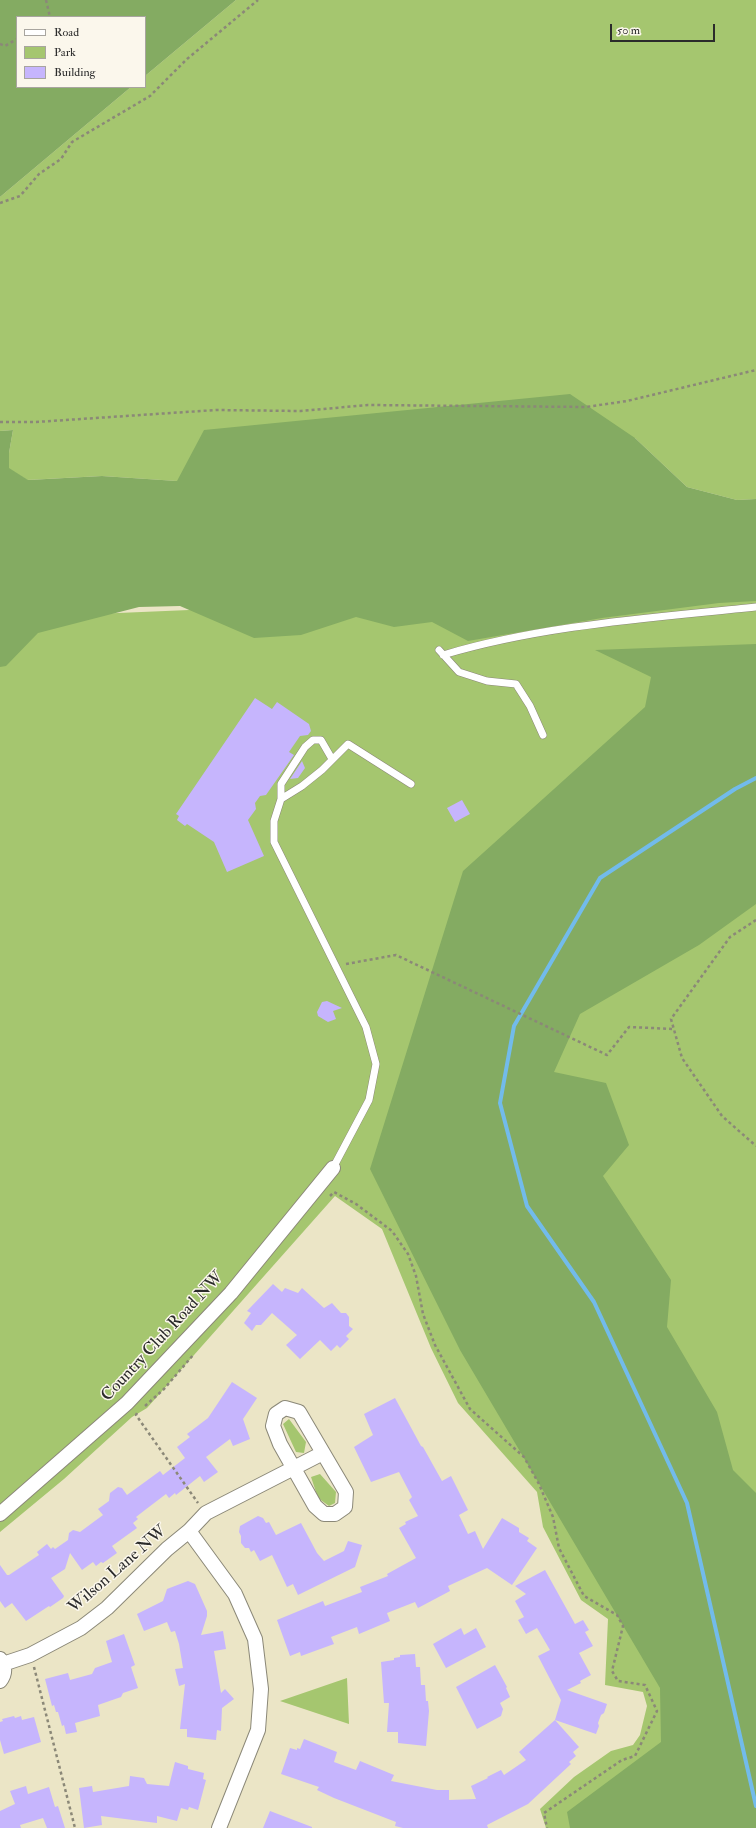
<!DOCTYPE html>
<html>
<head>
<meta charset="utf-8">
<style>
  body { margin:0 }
  #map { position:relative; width:756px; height:1828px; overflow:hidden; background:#ebe5c6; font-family:"IM FELL Double Pica",serif }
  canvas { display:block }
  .legend { position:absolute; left:16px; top:16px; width:130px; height:72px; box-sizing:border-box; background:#fbf7ec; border:1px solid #a8a59f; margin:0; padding:5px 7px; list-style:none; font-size:12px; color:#2b2b2b }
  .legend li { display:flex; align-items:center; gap:8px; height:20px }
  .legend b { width:20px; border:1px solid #a8a59f }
  .scale { position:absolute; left:610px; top:24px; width:105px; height:18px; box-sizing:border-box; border:2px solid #2b2b2b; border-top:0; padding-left:5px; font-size:12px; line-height:14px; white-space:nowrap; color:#2b2b2b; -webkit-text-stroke:3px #fbf7ec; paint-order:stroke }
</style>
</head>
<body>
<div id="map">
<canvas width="756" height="1828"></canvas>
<ul class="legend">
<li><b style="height:5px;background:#fff"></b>Road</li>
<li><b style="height:11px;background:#a5c66f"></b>Park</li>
<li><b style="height:11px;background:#c6b5fd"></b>Building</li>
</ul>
<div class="scale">50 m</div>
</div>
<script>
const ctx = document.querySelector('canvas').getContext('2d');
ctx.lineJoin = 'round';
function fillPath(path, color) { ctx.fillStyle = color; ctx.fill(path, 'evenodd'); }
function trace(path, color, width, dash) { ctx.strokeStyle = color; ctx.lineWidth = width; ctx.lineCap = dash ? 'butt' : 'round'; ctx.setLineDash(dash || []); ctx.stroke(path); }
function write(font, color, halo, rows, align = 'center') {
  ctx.font = font + ' "IM FELL Double Pica",serif'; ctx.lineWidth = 3; ctx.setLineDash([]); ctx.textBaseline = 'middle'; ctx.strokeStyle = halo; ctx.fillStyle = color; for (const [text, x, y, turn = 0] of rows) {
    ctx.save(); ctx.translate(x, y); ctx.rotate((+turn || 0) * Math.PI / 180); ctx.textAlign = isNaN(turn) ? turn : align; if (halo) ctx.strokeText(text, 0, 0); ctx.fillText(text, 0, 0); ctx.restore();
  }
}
fillPath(new Path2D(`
  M 236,0 L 756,0 L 756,499 L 737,500 L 687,487 L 635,438 L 177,481 L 102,476 L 27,480 L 9,469 L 9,453 L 13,430 L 0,431 L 0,197 L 131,87 L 145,87 L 145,76 Z
  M 756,586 L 756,1828 L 546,1828 L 540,1809 L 574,1777 L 611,1751 L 633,1745 L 640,1735 L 647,1706 L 643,1692 L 605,1685 L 608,1619 L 581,1600 L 543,1527 L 537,1492 L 458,1403 L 431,1348 L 382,1229 L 335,1196 L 147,1408 L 132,1417 L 64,1479 L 0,1532 L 0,618 Z
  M 289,1419 L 306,1442 L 304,1453 L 296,1452 L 283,1424 Z
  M 320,1474 L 336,1492 L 335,1503 L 329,1506 L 318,1498 L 311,1477 Z
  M 347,1678 L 349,1724 L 280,1701 Z`), '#a5c66f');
fillPath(new Path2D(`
  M 0,0 L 236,0 L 145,76 L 145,17 L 17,17 L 17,87 L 131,87 L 0,197 Z
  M 570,394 L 635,438 L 687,487 L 737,500 L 756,499 L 756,601 L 719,603 L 602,618 L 468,641 L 432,622 L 394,627 L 356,617 L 301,635 L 254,638 L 180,606 L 139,607 L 38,633 L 6,666 L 0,667 L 0,431 L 13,430 L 9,453 L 9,468 L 28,480 L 102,476 L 177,481 L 204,430 Z
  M 756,644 L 756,904 L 699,945 L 580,1014 L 554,1072 L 606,1083 L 629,1145 L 603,1176 L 671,1280 L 667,1327 L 717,1412 L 733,1470 L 756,1493 L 756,1828 L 570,1828 L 567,1812 L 661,1742 L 660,1688 L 460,1350 L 370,1169 L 463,871 L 645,707 L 651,677 L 595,650 Z`), '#84ab62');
trace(new Path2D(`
  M 756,778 L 735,789 L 600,878 L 514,1026 L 500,1103 L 527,1206 L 594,1302 L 687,1503 L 756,1806`), '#72bbeb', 4);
fillPath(new Path2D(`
  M 255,698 L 272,709 L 277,702 L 309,724 L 311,731 L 308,735 L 300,736 L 289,752 L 294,755 L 266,795 L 260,796 L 255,803 L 256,809 L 248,820 L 264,856 L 227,872 L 214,842 L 187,824 L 185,826 L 177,820 L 179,816 L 176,814 Z
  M 302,761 L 305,768 L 298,778 L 290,779 Z
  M 462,800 L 470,814 L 455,822 L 447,808 Z
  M 327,1001 L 342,1008 L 333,1011 L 336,1019 L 328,1022 L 318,1016 L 317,1012 L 322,1002 Z
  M 273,1284 L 282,1292 L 285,1288 L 298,1293 L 302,1288 L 324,1308 L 332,1303 L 341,1313 L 346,1313 L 349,1317 L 349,1326 L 353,1329 L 346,1336 L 349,1339 L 340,1348 L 337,1345 L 331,1351 L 320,1340 L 300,1359 L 286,1345 L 297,1335 L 272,1313 L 261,1325 L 256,1325 L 252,1331 L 244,1323 L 251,1313 L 247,1311 Z
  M 232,1382 L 257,1398 L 243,1419 L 250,1439 L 233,1446 L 230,1439 L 206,1457 L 218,1472 L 204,1482 L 200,1476 L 176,1495 L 175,1493 L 169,1498 L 166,1494 L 145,1510 L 136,1517 L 138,1519 L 133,1523 L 137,1528 L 112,1546 L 117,1553 L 103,1563 L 101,1562 L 96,1566 L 93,1562 L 82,1570 L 70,1553 L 65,1569 L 51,1578 L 64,1596 L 63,1598 L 50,1607 L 49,1606 L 26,1621 L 12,1603 L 5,1608 L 0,1601 L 0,1565 L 7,1575 L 9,1575 L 39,1555 L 37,1552 L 47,1544 L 51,1549 L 53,1547 L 55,1549 L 68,1540 L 69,1533 L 73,1530 L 80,1532 L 103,1515 L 98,1509 L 109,1501 L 110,1493 L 118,1487 L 122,1488 L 127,1495 L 160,1471 L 163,1475 L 185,1458 L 177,1447 L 190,1437 L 187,1434 L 208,1418 Z
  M 395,1398 L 421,1446 L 423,1447 L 442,1481 L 451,1476 L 468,1510 L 459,1515 L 468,1534 L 475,1531 L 483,1549 L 502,1518 L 519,1528 L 519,1532 L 529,1538 L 527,1541 L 537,1548 L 512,1585 L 487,1568 L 448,1586 L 450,1591 L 418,1608 L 415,1602 L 387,1613 L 390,1621 L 359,1634 L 357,1627 L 331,1637 L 334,1644 L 301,1656 L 300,1652 L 290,1656 L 277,1620 L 323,1601 L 325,1606 L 362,1592 L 360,1587 L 388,1576 L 387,1574 L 416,1558 L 399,1528 L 406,1524 L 405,1522 L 418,1516 L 409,1500 L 412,1497 L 399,1472 L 371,1482 L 354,1447 L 373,1435 L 364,1414 Z
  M 258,1516 L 263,1518 L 266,1523 L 269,1522 L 276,1535 L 301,1523 L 317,1553 L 324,1561 L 344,1551 L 348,1541 L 362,1545 L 355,1567 L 298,1595 L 293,1584 L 287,1587 L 272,1555 L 260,1561 L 254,1550 L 251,1552 L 249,1548 L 245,1548 L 241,1543 L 241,1536 L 239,1532 L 240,1526 Z
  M 545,1570 L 575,1624 L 583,1620 L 589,1630 L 585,1632 L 593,1646 L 579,1653 L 591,1675 L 580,1681 L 581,1683 L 567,1690 L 607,1704 L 604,1713 L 601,1715 L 598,1723 L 599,1726 L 596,1734 L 555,1720 L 561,1700 L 538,1656 L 550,1650 L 537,1628 L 526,1634 L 518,1620 L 524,1617 L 515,1601 L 526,1594 L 515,1586 Z
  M 188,1581 L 195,1584 L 207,1611 L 207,1616 L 201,1635 L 223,1631 L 226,1649 L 214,1651 L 221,1693 L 225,1689 L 234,1699 L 222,1708 L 221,1731 L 217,1730 L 216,1740 L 187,1737 L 187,1729 L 180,1729 L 185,1684 L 179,1686 L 175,1669 L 183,1668 L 179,1644 L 175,1631 L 171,1632 L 167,1622 L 144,1631 L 137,1614 L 163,1601 L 167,1589 Z
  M 461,1628 L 464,1635 L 476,1628 L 486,1647 L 446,1668 L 433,1644 Z
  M 124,1634 L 135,1665 L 131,1667 L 138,1688 L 123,1693 L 121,1697 L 98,1705 L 100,1716 L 75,1723 L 77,1732 L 66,1734 L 64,1725 L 62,1726 L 58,1712 L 56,1712 L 54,1705 L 52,1706 L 45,1679 L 68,1673 L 70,1680 L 92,1674 L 95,1668 L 112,1662 L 106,1641 Z
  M 415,1654 L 416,1667 L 420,1667 L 421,1685 L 425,1685 L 426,1701 L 428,1701 L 429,1711 L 426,1746 L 398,1743 L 398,1732 L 387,1732 L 389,1703 L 384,1703 L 381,1662 L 394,1660 L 394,1658 L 400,1657 L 400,1655 Z
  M 495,1665 L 507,1687 L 506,1688 L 510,1697 L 500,1703 L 503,1709 L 501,1716 L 477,1729 L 456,1687 Z
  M 14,1716 L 15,1718 L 21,1716 L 22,1720 L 34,1717 L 41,1742 L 4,1754 L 0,1740 L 0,1722 L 3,1721 L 2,1719 Z
  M 555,1720 L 579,1747 L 573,1752 L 576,1756 L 569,1762 L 571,1764 L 528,1804 L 487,1825 L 488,1828 L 403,1828 L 395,1826 L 396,1822 L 334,1798 L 317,1790 L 319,1787 L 281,1774 L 290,1748 L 297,1750 L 297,1748 L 300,1749 L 304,1739 L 337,1752 L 334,1762 L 356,1770 L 360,1761 L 394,1775 L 391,1781 L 437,1790 L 449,1790 L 449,1800 L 476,1799 L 471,1786 L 488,1778 L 487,1777 L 501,1770 L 504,1775 L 526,1760 L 519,1752 Z
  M 175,1762 L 188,1766 L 188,1769 L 204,1773 L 203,1779 L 206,1780 L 198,1810 L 189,1807 L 188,1810 L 181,1808 L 177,1821 L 157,1816 L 157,1823 L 101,1816 L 102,1825 L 84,1828 L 79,1788 L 92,1786 L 93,1792 L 129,1786 L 130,1776 L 144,1778 L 147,1784 L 169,1786 Z
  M 26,1786 L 28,1794 L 49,1787 L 55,1807 L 58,1806 L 65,1828 L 47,1828 L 43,1818 L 20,1825 L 21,1828 L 0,1828 L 0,1811 L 15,1804 L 10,1791 Z
  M 270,1811 L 312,1827 L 312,1828 L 263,1828 Z`), '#c6b5fd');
const service = new Path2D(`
  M 439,650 L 459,672 L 487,681 L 516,684 L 530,706 L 543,735
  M 443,655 C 543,625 652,618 756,607
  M 281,799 L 281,784 L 305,747 L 313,740 L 321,740 L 332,759
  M 333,1168 L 369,1100 L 376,1064 L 366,1027 L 274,842 L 274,821 L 281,799 L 302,786 L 322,770 L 348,744 L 411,784`);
const minor = new Path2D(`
  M 285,1408 L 299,1412 L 346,1492 L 345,1507 L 335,1514 L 324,1514 L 315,1506 L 280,1444 L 273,1426 L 276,1414 Z
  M 0,1514 L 127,1403 L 231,1293 L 333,1168
  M 189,1531 L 235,1594 L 255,1639 L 261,1689 L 258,1730 L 219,1828
  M 0,1659 C 5,1666 6,1673 0,1681
  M 3,1664 L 30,1655 L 81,1628 L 107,1608 L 167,1549 L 189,1531 L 206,1513 L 323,1453`);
trace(service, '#8b8878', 8);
trace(minor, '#8b8878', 16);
trace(new Path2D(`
  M 46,0 L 50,17
  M 0,44 L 5,46 L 17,39
  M 0,203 L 20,196 L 39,174 L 61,159 L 72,142 L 150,96 L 187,59 L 258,0
  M 0,422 L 36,422 L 216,410 L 301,411 L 368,405 L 586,407 L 627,401 L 756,370
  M 756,920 L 730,937 L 671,1019 L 682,1058 L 722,1116 L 756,1146
  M 346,964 L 396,955 L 607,1055 L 629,1027 L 674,1029
  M 330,1196 L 334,1192 L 356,1204 L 392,1231 L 408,1254 L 416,1276 L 423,1314 L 435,1345 L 470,1409 L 524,1457 L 539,1484 L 553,1517 L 559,1548 L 584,1596 L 617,1615 L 623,1626 L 612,1671 L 618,1681 L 645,1685 L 657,1711 L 635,1756 L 622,1760 L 544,1813 L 547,1828
  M 145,1406 L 164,1389 L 194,1354
  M 137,1413 L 136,1415 L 198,1503
  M 34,1667 L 75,1828`), '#8b8878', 2.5, [3, 3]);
trace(service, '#fff', 7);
trace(minor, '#fff', 14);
write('17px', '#2b2b2b', '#fbf7ec', [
  ["Country Club Road NW",163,1337,-47],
  ["Wilson Lane NW",118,1570,-41]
]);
</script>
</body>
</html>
